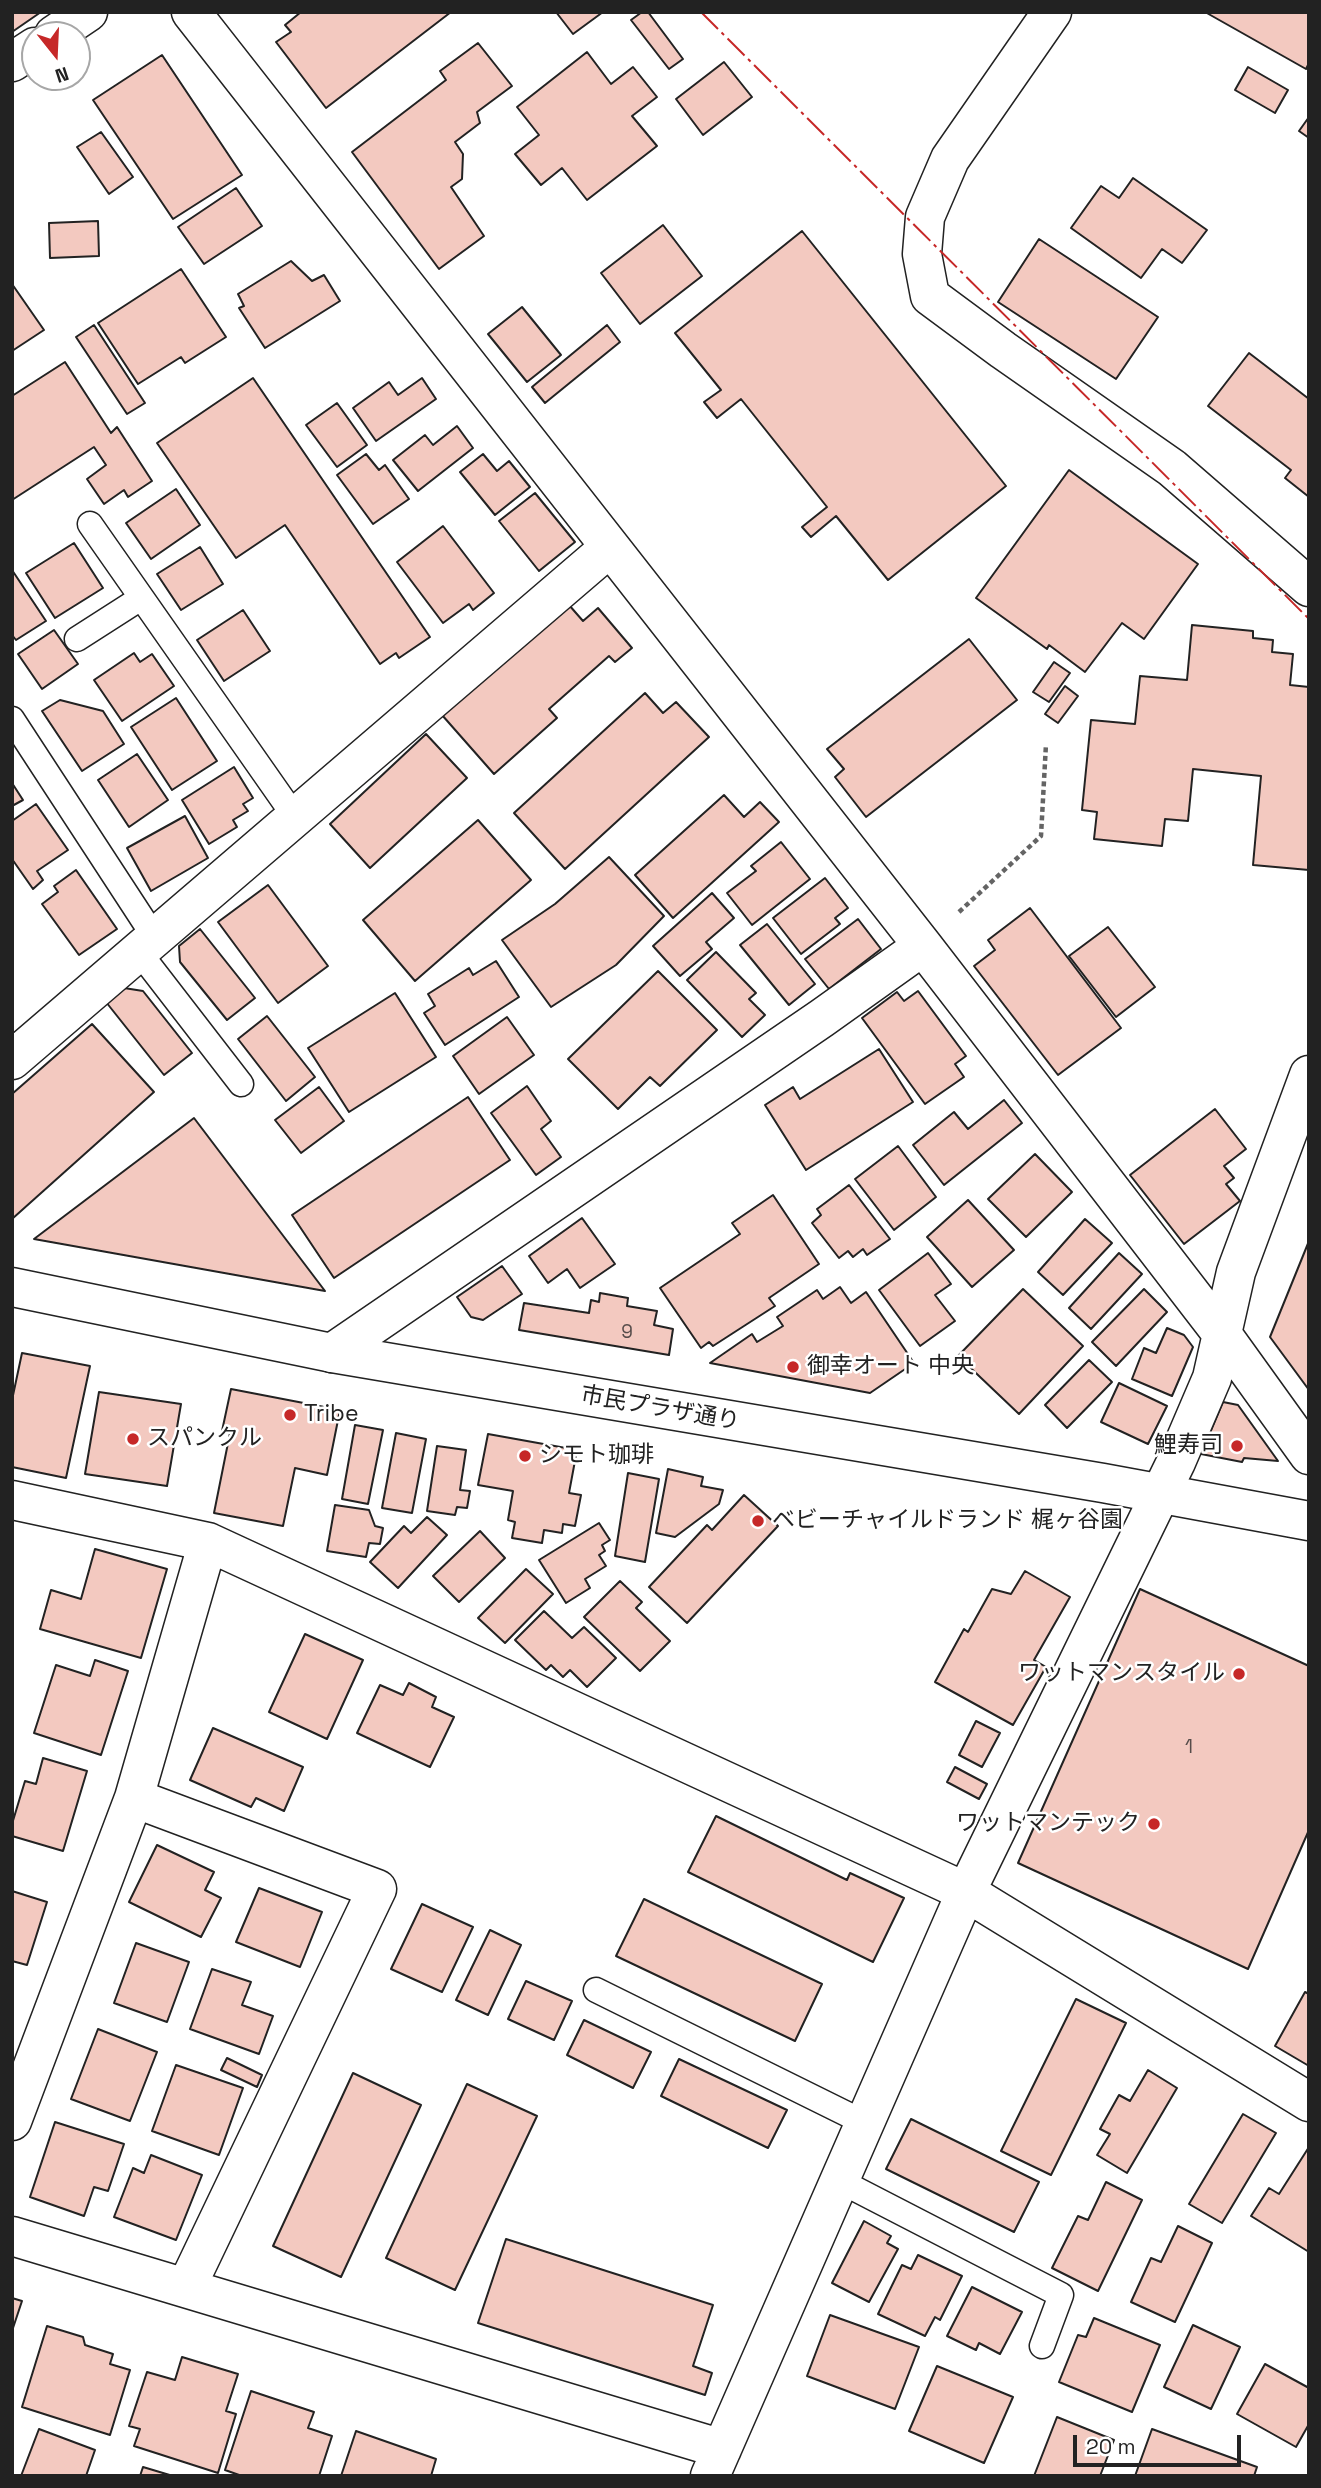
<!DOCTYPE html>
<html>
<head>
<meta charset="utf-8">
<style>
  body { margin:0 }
  #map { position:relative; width:1321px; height:2488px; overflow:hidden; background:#fff; font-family:"Space Grotesk",sans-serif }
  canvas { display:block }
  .frame { position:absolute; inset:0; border:14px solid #222; pointer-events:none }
  .north { position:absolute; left:21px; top:21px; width:70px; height:70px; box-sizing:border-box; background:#fff; border:2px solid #a7a7a7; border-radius:50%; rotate:162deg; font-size:19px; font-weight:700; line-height:28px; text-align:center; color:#222 }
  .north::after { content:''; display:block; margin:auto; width:24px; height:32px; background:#c62828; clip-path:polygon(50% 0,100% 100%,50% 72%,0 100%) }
  .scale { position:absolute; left:1073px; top:2435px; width:168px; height:32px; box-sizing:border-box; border:4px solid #222; border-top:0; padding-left:9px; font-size:21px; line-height:24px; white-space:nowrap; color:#222; -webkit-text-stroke:5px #fff; paint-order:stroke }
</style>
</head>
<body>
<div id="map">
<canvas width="1321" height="2488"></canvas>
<div class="frame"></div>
<div class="north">N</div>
<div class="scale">20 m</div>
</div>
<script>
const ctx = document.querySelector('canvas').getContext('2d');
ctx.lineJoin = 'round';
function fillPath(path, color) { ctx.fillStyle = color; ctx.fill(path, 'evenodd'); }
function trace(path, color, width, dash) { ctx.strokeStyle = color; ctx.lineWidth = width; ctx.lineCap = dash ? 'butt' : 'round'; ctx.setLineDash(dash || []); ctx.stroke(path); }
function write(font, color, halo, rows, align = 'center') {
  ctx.font = font + ' "Space Grotesk","Noto Sans JP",sans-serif'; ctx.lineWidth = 5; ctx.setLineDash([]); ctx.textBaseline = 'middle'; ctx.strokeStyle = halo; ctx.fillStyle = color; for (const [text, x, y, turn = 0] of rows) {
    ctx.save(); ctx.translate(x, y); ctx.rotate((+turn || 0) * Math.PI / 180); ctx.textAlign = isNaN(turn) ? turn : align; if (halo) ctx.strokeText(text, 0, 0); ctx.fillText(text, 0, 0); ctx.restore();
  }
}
const building = new Path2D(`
  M 12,12 L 41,12 L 12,32 Z
  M 301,12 L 451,12 L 326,108 L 276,42 L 291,32 L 285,25 Z
  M 556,12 L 603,12 L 573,34 Z
  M 642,12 L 648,12 L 683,59 L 669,69 L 631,20 Z
  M 1205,12 L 1309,12 L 1309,63 L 1306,69 Z
  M 478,43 L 512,86 L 477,112 L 480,123 L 455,142 L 463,154 L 462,179 L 451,187 L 484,236 L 439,269 L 352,152 L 446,80 L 440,71 Z
  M 587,52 L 611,84 L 633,67 L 657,97 L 632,116 L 657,146 L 587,200 L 562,168 L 541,185 L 515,154 L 539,135 L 517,107 Z
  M 162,55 L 242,175 L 173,219 L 93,100 Z
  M 724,62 L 752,97 L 703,135 L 676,99 Z
  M 1248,67 L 1288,90 L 1275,113 L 1235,90 Z
  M 1309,117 L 1309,138 L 1299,131 Z
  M 101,132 L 133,177 L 109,194 L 77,147 Z
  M 1133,178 L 1207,230 L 1182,263 L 1162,249 L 1141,278 L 1071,228 L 1101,186 L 1119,198 Z
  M 236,188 L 262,226 L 204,264 L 178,227 Z
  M 98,221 L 99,256 L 50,258 L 49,223 Z
  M 663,225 L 702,276 L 640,324 L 601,273 Z
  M 802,231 L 1006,486 L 888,580 L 836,516 L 811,537 L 802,527 L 827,507 L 741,399 L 717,418 L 704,402 L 721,390 L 675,333 Z
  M 1039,239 L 1158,317 L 1116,379 L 998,302 Z
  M 291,261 L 312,281 L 324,275 L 340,301 L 265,348 L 239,308 L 244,306 L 238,294 Z
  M 181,269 L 226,337 L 185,363 L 181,357 L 138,384 L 98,323 Z
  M 12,284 L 44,330 L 12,351 Z
  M 522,307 L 561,355 L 527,382 L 488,334 Z
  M 94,325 L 145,403 L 127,414 L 76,337 Z
  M 607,325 L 620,342 L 545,403 L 532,387 Z
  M 1249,353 L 1309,399 L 1309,497 L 1285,478 L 1291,470 L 1208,406 Z
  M 65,362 L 111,433 L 117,427 L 152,481 L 128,497 L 124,490 L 104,504 L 87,479 L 106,465 L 94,447 L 12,500 L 12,396 Z
  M 253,378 L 430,637 L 399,658 L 396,653 L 380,664 L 285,525 L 236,558 L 157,443 Z
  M 422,378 L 436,399 L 376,441 L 353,408 L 389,382 L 398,395 Z
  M 337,403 L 367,445 L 337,467 L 306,425 Z
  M 457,426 L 473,448 L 418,491 L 393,460 L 425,435 L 433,445 Z
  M 366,454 L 379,470 L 385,465 L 409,499 L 373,524 L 337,475 Z
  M 483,454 L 497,471 L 509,461 L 530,487 L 495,515 L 460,472 Z
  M 1069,470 L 1198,564 L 1144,639 L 1122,623 L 1085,672 L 1049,645 L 1047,649 L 976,598 Z
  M 176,489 L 200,525 L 151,559 L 126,523 Z
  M 535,493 L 575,542 L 539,571 L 499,521 Z
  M 443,526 L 494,593 L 473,610 L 469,604 L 443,623 L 397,562 Z
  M 74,543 L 103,588 L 55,618 L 26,573 Z
  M 200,547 L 223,584 L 181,610 L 157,574 Z
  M 12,570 L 46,621 L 16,640 L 12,635 Z
  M 569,605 L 583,621 L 598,608 L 632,648 L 615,662 L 609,656 L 549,709 L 557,718 L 494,774 L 442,715 Z
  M 243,610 L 270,651 L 224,681 L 197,640 Z
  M 1192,625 L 1253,631 L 1253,638 L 1273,640 L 1272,652 L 1293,654 L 1290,685 L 1309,687 L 1309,870 L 1253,865 L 1261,776 L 1193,769 L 1188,821 L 1165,819 L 1162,846 L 1094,839 L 1097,812 L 1082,810 L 1091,720 L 1135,724 L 1140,676 L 1187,680 Z
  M 54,630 L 78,664 L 42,689 L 18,654 Z
  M 969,639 L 1017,700 L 866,817 L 835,777 L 844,769 L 827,749 Z
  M 134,653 L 140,662 L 152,654 L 174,686 L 122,721 L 94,680 Z
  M 1054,662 L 1070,673 L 1049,702 L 1033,692 Z
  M 1065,686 L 1078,696 L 1058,723 L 1045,714 Z
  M 645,693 L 663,713 L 676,702 L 709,737 L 565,869 L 514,813 Z
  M 176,698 L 217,761 L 172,790 L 131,727 Z
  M 60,700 L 103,711 L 124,744 L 82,771 L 42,711 Z
  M 426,734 L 467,778 L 370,868 L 330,824 Z
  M 137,754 L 168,800 L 129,827 L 98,780 Z
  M 234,767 L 253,798 L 243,804 L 248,811 L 233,820 L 237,827 L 209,844 L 182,800 Z
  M 12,783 L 23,800 L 12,806 Z
  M 724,795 L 744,817 L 760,802 L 779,822 L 673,918 L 635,875 Z
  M 36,804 L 68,850 L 37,871 L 43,880 L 33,889 L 12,859 L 12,821 Z
  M 185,816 L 208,858 L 151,891 L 127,848 Z
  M 478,820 L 531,880 L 415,981 L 363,920 Z
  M 781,842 L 810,879 L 752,925 L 727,893 L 756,871 L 751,866 Z
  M 609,857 L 664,916 L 616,965 L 551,1007 L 502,940 L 555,904 Z
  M 76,870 L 117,929 L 79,955 L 42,904 L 58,892 L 54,886 Z
  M 825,878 L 848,908 L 835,918 L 840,924 L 801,954 L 773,918 Z
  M 268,885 L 328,966 L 278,1003 L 218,922 Z
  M 712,893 L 734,918 L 706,942 L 712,949 L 680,976 L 653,946 Z
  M 1030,908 L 1121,1028 L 1058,1075 L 974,966 L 995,950 L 988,940 Z
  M 858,919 L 881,949 L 829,989 L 805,959 Z
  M 767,924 L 815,984 L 789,1005 L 740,945 Z
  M 1108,927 L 1155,987 L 1116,1017 L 1069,956 Z
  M 200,929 L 255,998 L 227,1020 L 180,962 L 179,946 Z
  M 716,952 L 756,993 L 749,999 L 765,1015 L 742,1037 L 687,980 Z
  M 496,961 L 519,997 L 445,1045 L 424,1013 L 435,1006 L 428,994 L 469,968 L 473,975 Z
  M 658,971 L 717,1030 L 660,1086 L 650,1077 L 618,1109 L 568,1059 Z
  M 124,988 L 143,991 L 192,1053 L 164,1075 L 106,1002 Z
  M 918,991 L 966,1056 L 955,1064 L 964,1077 L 925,1104 L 862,1018 L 897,992 L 904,1001 Z
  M 395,993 L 436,1057 L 349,1112 L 308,1048 Z
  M 267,1016 L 315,1077 L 286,1101 L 238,1039 Z
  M 507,1017 L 534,1055 L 479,1094 L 453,1056 Z
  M 92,1024 L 154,1092 L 12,1219 L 12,1094 Z
  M 879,1049 L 913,1102 L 806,1170 L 765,1105 L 793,1087 L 800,1099 Z
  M 527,1086 L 551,1121 L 541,1129 L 561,1157 L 536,1175 L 491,1113 Z
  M 319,1087 L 344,1121 L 301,1153 L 275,1120 Z
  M 468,1097 L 510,1160 L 334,1278 L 292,1215 Z
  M 1004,1100 L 1022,1123 L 944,1185 L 913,1145 L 954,1112 L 968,1129 Z
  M 1215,1109 L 1246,1149 L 1224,1166 L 1234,1178 L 1226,1184 L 1240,1201 L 1184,1244 L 1130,1175 Z
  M 194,1118 L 325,1291 L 34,1239 Z
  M 898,1146 L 936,1197 L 894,1230 L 855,1179 Z
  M 1035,1154 L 1072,1192 L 1026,1237 L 988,1199 Z
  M 849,1185 L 890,1239 L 867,1255 L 863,1249 L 853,1257 L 848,1251 L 839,1258 L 812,1223 L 821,1215 L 817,1209 Z
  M 773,1195 L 819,1264 L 769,1298 L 775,1306 L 713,1346 L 709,1342 L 701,1348 L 660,1288 L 740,1234 L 732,1223 Z
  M 968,1200 L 1014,1250 L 972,1287 L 927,1237 Z
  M 582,1218 L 615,1264 L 580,1288 L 567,1269 L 548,1283 L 529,1256 Z
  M 1085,1219 L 1112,1243 L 1063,1295 L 1038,1272 Z
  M 1309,1241 L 1309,1390 L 1270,1337 Z
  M 928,1253 L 951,1284 L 935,1295 L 955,1321 L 920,1346 L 879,1290 Z
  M 1119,1253 L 1142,1274 L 1091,1329 L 1069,1308 Z
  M 502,1266 L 522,1294 L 483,1320 L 471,1317 L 457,1297 Z
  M 840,1287 L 851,1303 L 866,1292 L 914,1363 L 870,1393 L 710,1363 L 752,1334 L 757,1342 L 783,1326 L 777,1317 L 817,1290 L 823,1299 Z
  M 1023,1289 L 1083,1346 L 1019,1414 L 958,1356 Z
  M 1144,1289 L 1167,1312 L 1116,1366 L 1092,1342 Z
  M 600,1293 L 628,1298 L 627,1306 L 657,1311 L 654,1325 L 673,1329 L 669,1355 L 519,1330 L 524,1303 L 589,1313 L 591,1300 L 599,1302 Z
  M 1167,1328 L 1184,1335 L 1193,1347 L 1172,1396 L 1132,1379 L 1144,1348 L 1156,1353 Z
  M 22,1353 L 90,1366 L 66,1478 L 12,1467 L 12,1400 Z
  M 1089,1360 L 1112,1382 L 1067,1428 L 1045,1405 Z
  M 1119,1383 L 1167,1406 L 1148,1444 L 1101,1422 Z
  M 231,1389 L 340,1410 L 327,1475 L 295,1468 L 283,1526 L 214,1513 L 230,1433 L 222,1431 Z
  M 99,1392 L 181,1404 L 167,1486 L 85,1474 Z
  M 1223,1402 L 1238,1405 L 1278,1461 L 1244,1458 L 1242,1462 L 1201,1454 Z
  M 355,1425 L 383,1430 L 368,1504 L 342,1499 Z
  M 396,1433 L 426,1439 L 412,1513 L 382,1508 Z
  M 488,1434 L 577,1450 L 569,1493 L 581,1495 L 575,1526 L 563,1524 L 562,1533 L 544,1530 L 542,1543 L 512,1538 L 515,1522 L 508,1520 L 513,1491 L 478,1485 Z
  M 437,1446 L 466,1450 L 460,1490 L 470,1491 L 467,1508 L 457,1507 L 455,1515 L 427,1511 Z
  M 668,1469 L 703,1477 L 701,1486 L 723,1490 L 719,1504 L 675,1537 L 656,1533 Z
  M 628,1473 L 659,1479 L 645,1562 L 615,1556 Z
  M 744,1495 L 778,1526 L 687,1623 L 649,1587 L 707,1525 L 712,1530 Z
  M 335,1505 L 369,1510 L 375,1526 L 383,1528 L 380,1544 L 369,1543 L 366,1557 L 327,1551 Z
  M 427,1517 L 447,1535 L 398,1588 L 370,1562 L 404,1526 L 411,1533 Z
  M 599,1523 L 610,1540 L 602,1545 L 605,1551 L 599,1555 L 606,1566 L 585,1579 L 590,1588 L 566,1603 L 539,1560 Z
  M 480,1531 L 505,1558 L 459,1602 L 433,1576 Z
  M 95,1549 L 167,1569 L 141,1658 L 40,1629 L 51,1590 L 81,1599 Z
  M 526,1569 L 553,1594 L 505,1643 L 478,1618 Z
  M 1025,1571 L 1070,1597 L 1034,1660 L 1046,1667 L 1013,1725 L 935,1682 L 964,1629 L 968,1632 L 992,1589 L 1011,1594 Z
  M 620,1581 L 642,1602 L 636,1608 L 670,1641 L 640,1671 L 584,1617 Z
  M 1140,1589 L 1309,1666 L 1309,1830 L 1248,1969 L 1018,1863 Z
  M 544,1611 L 572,1638 L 584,1627 L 616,1658 L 587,1687 L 570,1670 L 563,1677 L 551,1665 L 546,1670 L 515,1640 Z
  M 305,1634 L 363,1660 L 327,1739 L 269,1712 Z
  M 95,1660 L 128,1671 L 101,1755 L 34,1733 L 56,1665 L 90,1676 Z
  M 409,1683 L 436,1697 L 432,1707 L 454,1717 L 430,1767 L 357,1733 L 380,1685 L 403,1695 Z
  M 976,1721 L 1000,1733 L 982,1767 L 959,1755 Z
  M 213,1728 L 303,1767 L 284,1811 L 256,1798 L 251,1807 L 190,1780 Z
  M 43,1758 L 87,1771 L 63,1851 L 12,1836 L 12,1824 L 25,1781 L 36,1784 Z
  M 955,1767 L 987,1784 L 979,1799 L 947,1782 Z
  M 716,1816 L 847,1880 L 850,1873 L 904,1898 L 873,1962 L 688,1872 Z
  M 157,1845 L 214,1872 L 205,1890 L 221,1898 L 201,1937 L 129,1902 Z
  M 259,1888 L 322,1912 L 300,1967 L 236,1942 Z
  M 12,1891 L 47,1902 L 27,1965 L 12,1961 Z
  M 644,1899 L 822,1984 L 795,2041 L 616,1956 Z
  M 422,1904 L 473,1927 L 442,1992 L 391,1969 Z
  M 490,1930 L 521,1945 L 488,2015 L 456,2000 Z
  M 136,1943 L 189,1962 L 167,2022 L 114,2003 Z
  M 212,1969 L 251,1982 L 242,2005 L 273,2016 L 259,2054 L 190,2029 Z
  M 526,1981 L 572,2001 L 554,2040 L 508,2019 Z
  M 1305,1992 L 1309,1994 L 1309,2066 L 1275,2046 Z
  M 1076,1999 L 1126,2023 L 1051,2175 L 1001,2151 Z
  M 584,2020 L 651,2052 L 633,2088 L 567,2055 Z
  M 98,2029 L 157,2052 L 130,2121 L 71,2099 Z
  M 227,2058 L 262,2075 L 257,2087 L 221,2070 Z
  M 679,2059 L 787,2110 L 768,2148 L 661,2096 Z
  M 176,2065 L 243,2088 L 219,2155 L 152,2131 Z
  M 1148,2070 L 1177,2088 L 1127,2173 L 1097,2155 L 1110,2134 L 1100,2129 L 1119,2095 L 1130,2101 Z
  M 353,2073 L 421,2105 L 341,2277 L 273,2246 Z
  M 467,2084 L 537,2116 L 455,2290 L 386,2258 Z
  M 1243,2114 L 1276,2133 L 1222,2223 L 1189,2204 Z
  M 911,2119 L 1039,2182 L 1014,2232 L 886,2169 Z
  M 55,2122 L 124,2144 L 108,2191 L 94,2187 L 84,2216 L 30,2197 Z
  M 1309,2147 L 1309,2252 L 1251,2216 L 1269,2188 L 1279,2194 Z
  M 151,2155 L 202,2175 L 176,2240 L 114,2217 L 133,2168 L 144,2173 Z
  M 1106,2182 L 1142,2200 L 1098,2291 L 1052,2268 L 1078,2216 L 1088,2220 Z
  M 864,2221 L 891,2236 L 887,2243 L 898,2249 L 869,2302 L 832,2283 Z
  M 1178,2226 L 1212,2243 L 1175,2322 L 1131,2302 L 1151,2258 L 1161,2262 Z
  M 506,2239 L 713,2305 L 693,2366 L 712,2373 L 705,2395 L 478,2323 Z
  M 918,2255 L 962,2276 L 940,2320 L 935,2317 L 925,2336 L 878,2314 L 902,2265 L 911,2269 Z
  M 972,2287 L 1022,2312 L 1000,2354 L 979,2343 L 976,2350 L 947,2336 Z
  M 12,2298 L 22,2301 L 12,2331 Z
  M 830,2315 L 919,2347 L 895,2409 L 807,2376 Z
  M 1094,2318 L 1160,2345 L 1132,2412 L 1059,2382 L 1078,2335 L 1086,2337 Z
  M 1193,2325 L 1240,2347 L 1211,2409 L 1164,2387 Z
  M 47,2326 L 83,2337 L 85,2345 L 113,2354 L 110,2364 L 130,2370 L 110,2435 L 22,2407 Z
  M 182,2357 L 238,2374 L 226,2411 L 236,2414 L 218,2473 L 134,2446 L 140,2429 L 129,2426 L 147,2372 L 175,2380 Z
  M 1265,2364 L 1309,2388 L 1309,2424 L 1296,2447 L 1237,2414 Z
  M 937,2366 L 1013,2397 L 984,2463 L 909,2431 Z
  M 251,2391 L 314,2412 L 308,2428 L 332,2436 L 319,2476 L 242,2476 L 225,2470 Z
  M 1057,2417 L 1114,2440 L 1100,2476 L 1034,2476 Z
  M 39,2429 L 95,2450 L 86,2476 L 21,2476 Z
  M 1152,2429 L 1257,2467 L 1254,2476 L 1135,2476 Z
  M 356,2431 L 436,2459 L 431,2476 L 341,2476 Z
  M 143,2467 L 173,2476 L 140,2476 Z`);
fillPath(building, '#f3c9c0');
trace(building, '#222', 2);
const service = new Path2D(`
  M 90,524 L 295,817
  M 77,639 L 141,598
  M 12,719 L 155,938
  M 139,952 L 241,1084
  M 596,1990 L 865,2123
  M 840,2181 L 1061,2295 L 1042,2346`);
const minor = new Path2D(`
  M 191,12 L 923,946 L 1222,1334 L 1309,1455
  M 1052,12 L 950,159 L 925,217 L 922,254 L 930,296 L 1003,350 L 1172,468 L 1309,587
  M 54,35 L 88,12
  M 12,62 L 35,47
  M 12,1060 L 609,548
  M 332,1353 L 822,1018 L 923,946
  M 12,1500 L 208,1542 L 966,1892 L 1309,2102
  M 134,1798 L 377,1889 L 186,2288
  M 12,2121 L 134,1798 L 208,1542
  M 12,2236 L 722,2449
  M 710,2476 L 966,1892 L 1176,1462 L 1212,1378 L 1236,1272 L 1309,1075`);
const tertiary = new Path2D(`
  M 12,1287 L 332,1353 L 1103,1483 L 1309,1521`);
trace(service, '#222', 27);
trace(minor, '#222', 41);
trace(tertiary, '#222', 41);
trace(new Path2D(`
  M 959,912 L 1041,836 L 1046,744`), '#646464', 4.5, [5, 3.5]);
trace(service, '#fff', 24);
trace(minor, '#fff', 38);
trace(tertiary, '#fff', 38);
trace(new Path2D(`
  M 701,12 L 1309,619`), '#c62828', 2, [24, 5, 3.5, 5]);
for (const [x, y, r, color] of [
  [793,1367,7,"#c62828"],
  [290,1415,7,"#c62828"],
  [133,1439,7,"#c62828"],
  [1237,1446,7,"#c62828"],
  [525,1456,7,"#c62828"],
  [758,1521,7,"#c62828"],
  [1239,1674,7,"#c62828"],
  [1154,1824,7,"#c62828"]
]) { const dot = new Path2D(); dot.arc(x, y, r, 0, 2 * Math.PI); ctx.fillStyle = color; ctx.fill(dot); trace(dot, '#fff', 2.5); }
write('19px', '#564c4a', null, [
  ["9",627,1333],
  ["1",1189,1748]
]);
write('23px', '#222', '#fff', [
  ["御幸オート 中央",807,1367],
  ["Tribe",304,1415],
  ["スパンクル",147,1439],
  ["鯉寿司",1223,1446,"right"],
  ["シモト珈琲",539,1456],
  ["ベビーチャイルドランド 梶ヶ谷園",772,1521],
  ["ワットマンスタイル",1225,1674,"right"],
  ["ワットマンテック",1140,1824,"right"]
], 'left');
write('23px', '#222', '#fff', [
  ["市民プラザ通り",660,1409,10]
]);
</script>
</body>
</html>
